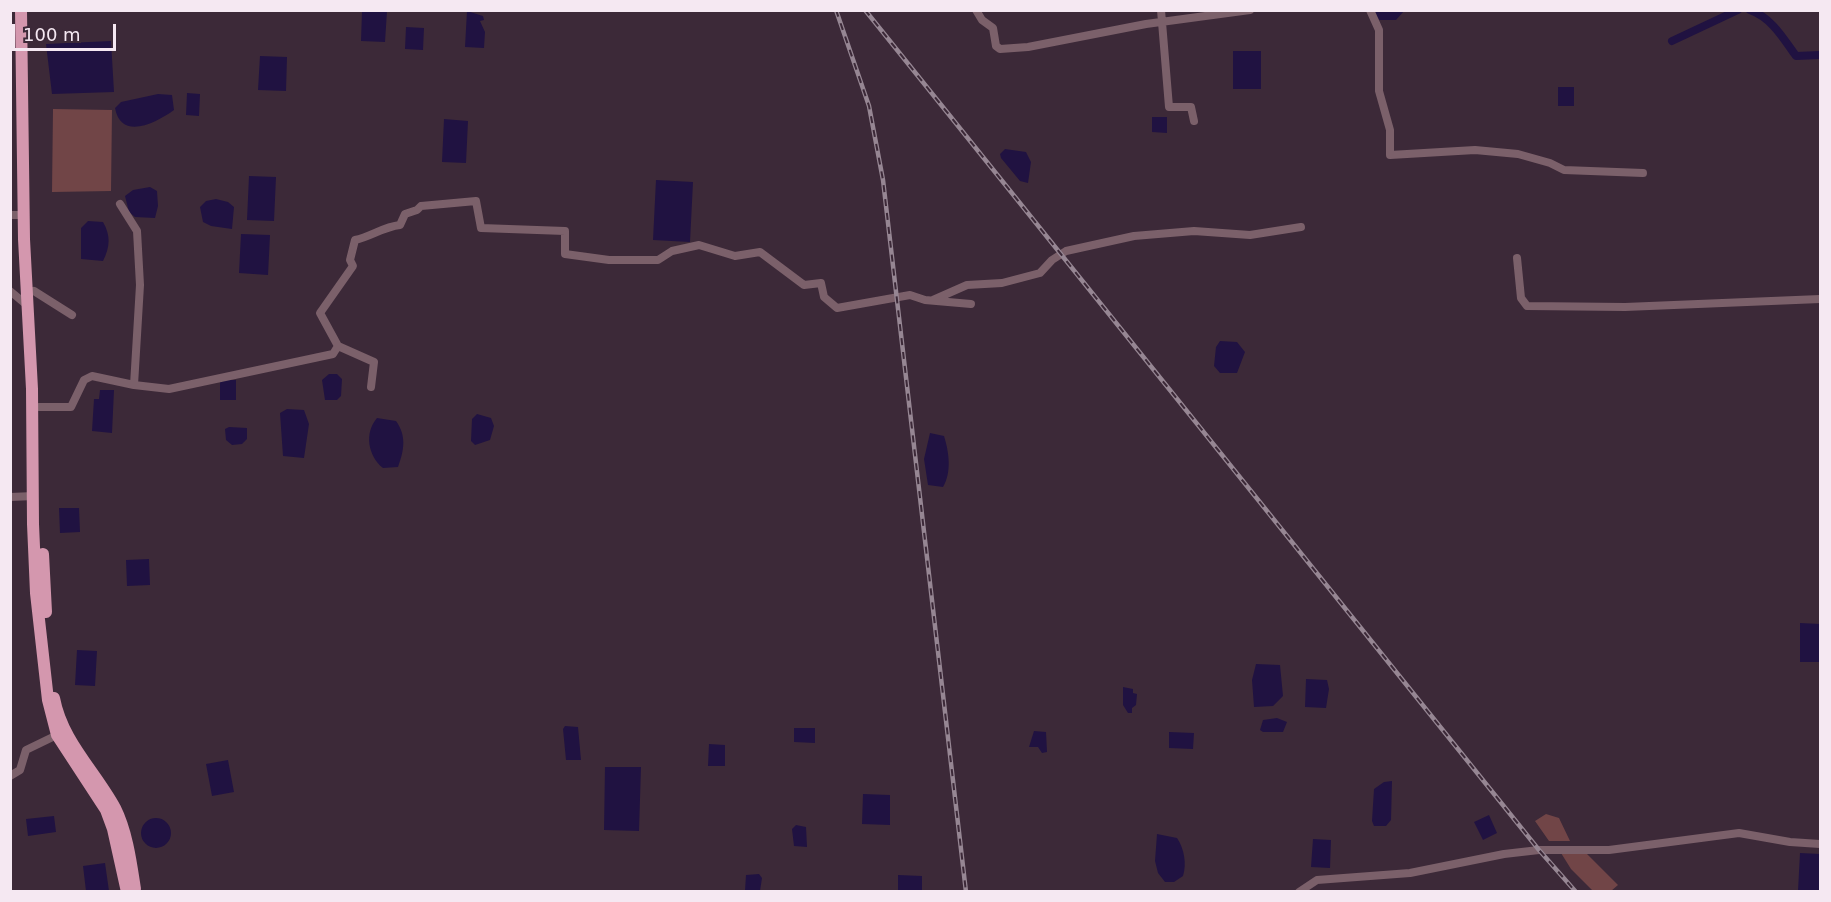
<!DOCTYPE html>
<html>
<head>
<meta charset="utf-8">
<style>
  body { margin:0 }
  #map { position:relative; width:1831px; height:902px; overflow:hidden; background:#3c2938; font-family:"DejaVu Sans",sans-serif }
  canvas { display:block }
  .frame { position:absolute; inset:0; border:12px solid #f5e8f2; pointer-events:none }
  .scale { position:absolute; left:12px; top:24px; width:104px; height:27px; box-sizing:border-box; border:3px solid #f5e8f2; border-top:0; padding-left:8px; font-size:18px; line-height:21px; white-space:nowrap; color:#f5e8f2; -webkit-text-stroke:4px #3c2938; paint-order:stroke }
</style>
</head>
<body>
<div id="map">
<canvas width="1831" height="902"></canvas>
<div class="frame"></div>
<div class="scale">100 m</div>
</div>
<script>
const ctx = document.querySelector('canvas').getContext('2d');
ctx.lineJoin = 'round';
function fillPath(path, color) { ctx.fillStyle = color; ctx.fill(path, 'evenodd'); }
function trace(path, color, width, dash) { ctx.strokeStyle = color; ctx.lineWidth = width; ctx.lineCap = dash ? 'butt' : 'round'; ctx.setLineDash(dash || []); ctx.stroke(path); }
fillPath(new Path2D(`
  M 53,109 L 112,110 L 111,191 L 52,192 Z
  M 1546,814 L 1559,818 L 1570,841 L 1549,841 L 1535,821 Z
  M 1575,851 L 1587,854 L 1618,885 L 1611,891 L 1593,891 L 1571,869 L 1561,853 Z`), '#714547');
fillPath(new Path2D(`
  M 362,11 L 387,11 L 385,42 L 361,41 Z
  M 467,11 L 483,16 L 484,20 L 480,21 L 485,32 L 484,48 L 465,47 Z
  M 1404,11 L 1396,20 L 1379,20 L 1374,11 Z
  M 406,27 L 424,28 L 423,50 L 405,49 Z
  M 111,41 L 114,92 L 52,94 L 46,44 Z
  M 1233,51 L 1261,51 L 1261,89 L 1233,89 Z
  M 260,56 L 287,57 L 286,91 L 258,90 Z
  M 1558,87 L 1574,87 L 1574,106 L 1558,106 Z
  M 187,93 L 200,94 L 199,116 L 186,115 Z
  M 158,94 L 172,95 L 174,110 C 156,123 121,141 115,108 L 121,102 Z
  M 1152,117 L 1167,117 L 1167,133 L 1152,132 Z
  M 444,119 L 468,121 L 466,163 L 442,162 Z
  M 1005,149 L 1026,152 L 1031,162 L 1028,183 L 1020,181 L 1001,158 L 1000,154 Z
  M 249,176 L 276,177 L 274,221 L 247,220 Z
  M 656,180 L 693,182 L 690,242 L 653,240 Z
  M 150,187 L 157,191 L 158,206 L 155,218 L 135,217 L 129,212 L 125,196 L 133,190 Z
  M 216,199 L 228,202 L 234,207 L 232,229 L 211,226 L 203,222 L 200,207 L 206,201 Z
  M 88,221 L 103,222 C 111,236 110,247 103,261 L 81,259 L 81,228 Z
  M 241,234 L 270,235 L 268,275 L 239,273 Z
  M 1220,341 L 1237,342 L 1245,352 L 1237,373 L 1220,373 L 1214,366 L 1216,347 Z
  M 329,374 L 337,374 L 342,379 L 341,396 L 337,400 L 325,400 L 322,380 Z
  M 220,380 L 236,380 L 236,400 L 220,400 Z
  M 100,390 L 114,390 L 112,433 L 92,431 L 94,399 L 99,399 Z
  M 287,409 L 304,410 L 309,424 L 304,458 L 283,456 L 280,413 Z
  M 477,414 L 491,418 L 494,426 L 490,440 L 475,445 L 471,441 L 472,419 Z
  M 377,418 L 396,421 C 407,436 404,451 398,467 L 383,468 C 368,456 364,433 377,418 Z
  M 229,427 L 247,428 L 247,439 L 242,444 L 232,445 L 226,440 L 225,429 Z
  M 930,433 L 944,436 C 949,452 952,472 943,487 L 928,485 L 924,459 Z
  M 59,508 L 79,508 L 80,532 L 60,533 Z
  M 149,559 L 150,585 L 127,586 L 126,560 Z
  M 1800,623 L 1820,624 L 1820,662 L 1800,662 Z
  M 77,650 L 97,651 L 95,686 L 75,685 Z
  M 1256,664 L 1280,665 L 1283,696 L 1273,706 L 1254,707 L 1252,680 Z
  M 1306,679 L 1327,680 L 1329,689 L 1326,708 L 1305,707 Z
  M 1123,687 L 1133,689 L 1133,693 L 1137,694 L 1136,705 L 1132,708 L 1132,713 L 1128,713 L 1123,705 Z
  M 1277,718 L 1287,722 L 1283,732 L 1263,732 L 1260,730 L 1263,720 Z
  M 565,726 L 578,727 L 581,760 L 566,760 L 563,729 Z
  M 794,728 L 815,728 L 815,743 L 794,742 Z
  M 1034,731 L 1046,732 L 1047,752 L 1042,753 L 1038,747 L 1029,747 Z
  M 1169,732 L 1194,733 L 1193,749 L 1169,748 Z
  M 709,744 L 725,745 L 725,766 L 708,766 Z
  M 228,760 L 234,792 L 212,796 L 206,764 Z
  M 605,767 L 641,767 L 639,831 L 604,830 Z
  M 1392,781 L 1391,820 L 1386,826 L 1374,826 L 1372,821 L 1374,789 L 1384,782 Z
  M 863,794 L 890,795 L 890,825 L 862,824 Z
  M 1489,815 L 1497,833 L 1483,840 L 1474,822 Z
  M 54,816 L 56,832 L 28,836 L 26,819 Z
  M141 833a15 15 0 1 1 30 0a15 15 0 1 1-30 0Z
  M 796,825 L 806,827 L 807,847 L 794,846 L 792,829 Z
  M 1157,834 L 1177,838 C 1184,848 1187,864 1183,876 L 1174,882 L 1165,882 L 1158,873 L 1155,861 Z
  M 1313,839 L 1331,840 L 1330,868 L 1311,867 Z
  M 1800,853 L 1820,854 L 1820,891 L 1798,891 Z
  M 105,863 L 109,891 L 86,891 L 83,866 Z
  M 759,874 L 762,878 L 760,891 L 745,891 L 746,875 Z
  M 898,875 L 922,876 L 922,891 L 898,891 Z`), '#201241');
trace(new Path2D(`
  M 1750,10 C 1772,18 1783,38 1796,56 L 1820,55
  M 1672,41 L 1738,10`), '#201241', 8);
trace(new Path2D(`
  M 976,10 L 982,20 L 993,28 L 996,46 L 1000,49 L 1028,47 L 1146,24 L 1250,10
  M 1161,10 L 1169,107 L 1191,107 L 1194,121
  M 1370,10 L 1379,30 L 1379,91 L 1390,130 L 1390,155 L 1475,150 L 1518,154 L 1550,163 L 1564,170 L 1643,173
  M 10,215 L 24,215
  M 1517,258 L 1521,298 L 1527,306 L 1625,307 L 1820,299
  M 10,291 L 28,306
  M 34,291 L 72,315
  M 933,300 L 967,285 L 1002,283 L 1040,273 L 1052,260 L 1066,251 L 1134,236 L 1194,231 L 1250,235 L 1301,227
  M 134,385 L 169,389 L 333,354 L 338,346
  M 371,387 L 374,362 L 338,346 L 320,313 L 353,266 L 350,260 L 355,240 C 372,236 383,227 400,225 L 405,214 L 417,210 L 421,206 L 476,201 L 481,228 L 565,231 L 565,254 L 609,260 L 658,260 L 672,251 L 699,245 L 735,256 L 760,252 L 804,285 L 821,283 L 824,297 L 837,308 L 910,295 L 925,300 L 971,304
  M 39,407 L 71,407 L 84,380 L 92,376 L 134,385 L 140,285 L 137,231 L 120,204
  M 10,497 L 34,496
  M 10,776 L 20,770 L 26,750 L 57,735
  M 1299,892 L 1317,880 L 1410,873 L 1504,854 L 1539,850 L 1609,850 L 1739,833 L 1790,842 L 1820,844`), '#7b606a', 8);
trace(new Path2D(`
  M 21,10 L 24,239 L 32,389 L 33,524 L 36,593 L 48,700 L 57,735 L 106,810 L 113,829 L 127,892
  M 43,554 L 46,612
  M 54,698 C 62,741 95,771 115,808 C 127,832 131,863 135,889`), '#d497ae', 12);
const rail = new Path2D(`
  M 836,10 L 869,106 L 883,180 L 966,892
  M 865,10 L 1539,850 L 1576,892`);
trace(rail, '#968693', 4.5);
trace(rail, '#3c2938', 2, [7]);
</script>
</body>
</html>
